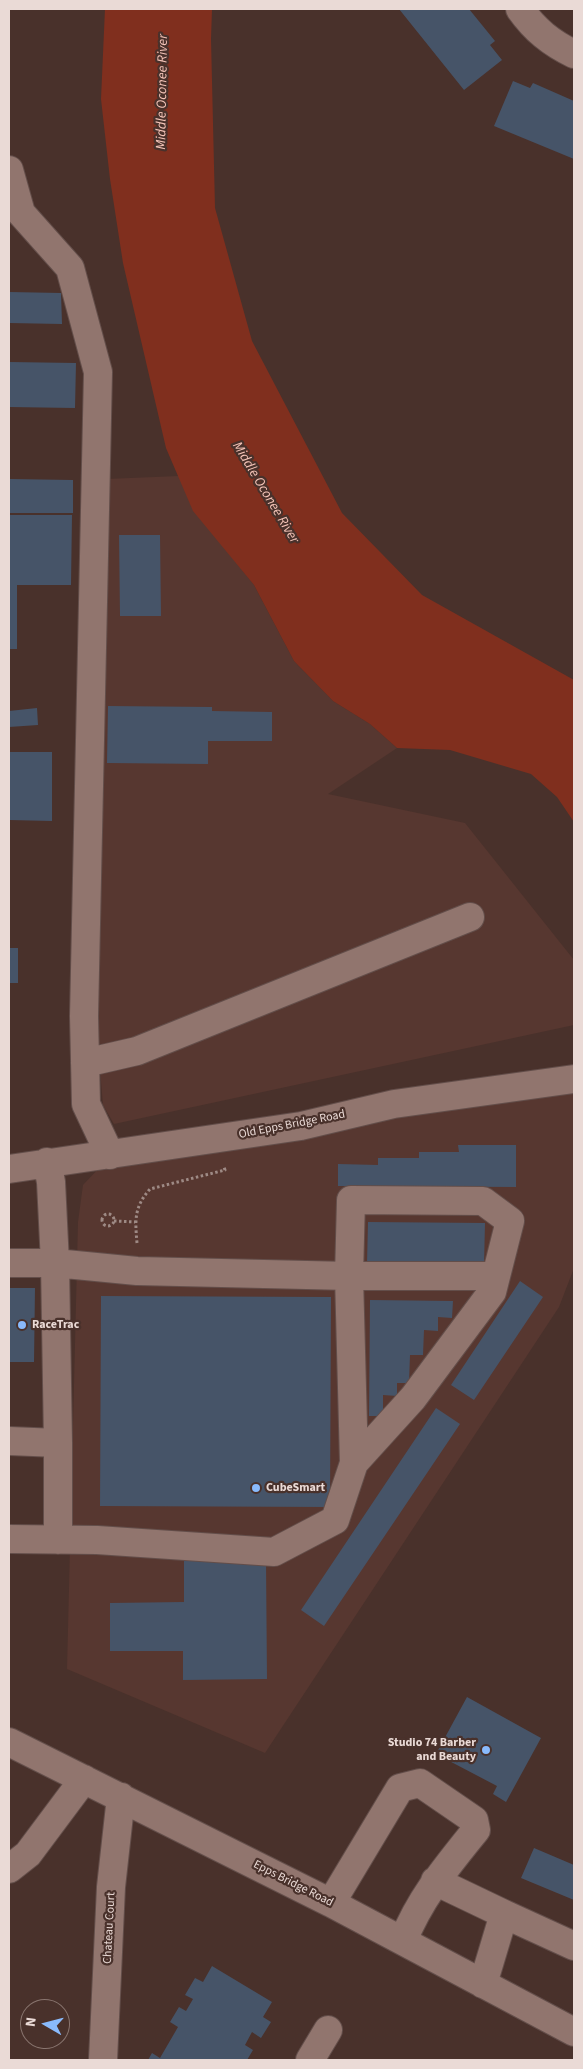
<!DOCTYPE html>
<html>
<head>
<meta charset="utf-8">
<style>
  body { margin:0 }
  #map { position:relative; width:583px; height:2069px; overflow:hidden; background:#49312b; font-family:"Source Sans 3",sans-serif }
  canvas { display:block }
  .frame { position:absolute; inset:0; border:10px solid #eadad6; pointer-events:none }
  .north { position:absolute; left:20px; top:1999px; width:50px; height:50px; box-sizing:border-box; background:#49312b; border:1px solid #89756f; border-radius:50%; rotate:278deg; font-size:14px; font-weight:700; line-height:20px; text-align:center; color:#eadad6 }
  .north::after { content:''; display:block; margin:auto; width:18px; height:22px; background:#89bafc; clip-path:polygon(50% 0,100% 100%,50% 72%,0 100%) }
</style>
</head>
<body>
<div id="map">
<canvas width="583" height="2069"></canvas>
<div class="frame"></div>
<div class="north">N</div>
</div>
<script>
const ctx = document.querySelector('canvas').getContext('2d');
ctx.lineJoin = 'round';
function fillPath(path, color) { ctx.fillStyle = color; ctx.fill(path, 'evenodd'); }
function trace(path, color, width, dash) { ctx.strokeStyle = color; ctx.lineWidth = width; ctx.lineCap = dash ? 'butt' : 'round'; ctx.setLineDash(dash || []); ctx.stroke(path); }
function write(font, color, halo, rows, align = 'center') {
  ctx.font = font + ' "Source Sans 3",sans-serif'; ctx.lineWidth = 4.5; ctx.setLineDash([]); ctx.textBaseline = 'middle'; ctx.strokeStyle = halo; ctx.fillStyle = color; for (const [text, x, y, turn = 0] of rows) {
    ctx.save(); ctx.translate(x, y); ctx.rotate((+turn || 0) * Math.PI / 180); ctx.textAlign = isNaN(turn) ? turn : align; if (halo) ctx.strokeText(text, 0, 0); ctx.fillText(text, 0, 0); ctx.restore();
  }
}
fillPath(new Path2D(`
  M 179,476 L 192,507 L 254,585 L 294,661 L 333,701 L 370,724 L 397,748 L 328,794 L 465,823 L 574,960 L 574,1025 L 114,1124 L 103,1105 L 96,1022 L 106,479 Z
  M 574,1090 L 574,1268 L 559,1307 L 265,1753 L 67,1669 L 78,1222 L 83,1185 L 101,1166 L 331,1127 Z`), '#573730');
fillPath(new Path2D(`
  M 105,9 L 212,9 L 211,39 L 215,208 L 252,341 L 342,513 L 422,595 L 574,680 L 574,822 L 557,797 L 531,774 L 450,750 L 397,748 L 370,724 L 333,701 L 294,661 L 254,585 L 193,511 L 166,448 L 123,263 L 110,179 L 101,99 Z`), '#802f1e');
fillPath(new Path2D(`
  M 399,9 L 469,9 L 495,41 L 490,45 L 502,60 L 464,90 Z
  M 513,81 L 530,88 L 533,83 L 574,101 L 574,159 L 494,126 Z
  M 9,292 L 61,293 L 62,324 L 9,323 Z
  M 9,362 L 76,363 L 75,408 L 9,407 Z
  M 9,479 L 73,480 L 73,513 L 9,513 Z
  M 9,515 L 72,515 L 71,585 L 17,585 L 17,649 L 9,649 Z
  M 119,535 L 160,535 L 161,616 L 120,616 Z
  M 108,706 L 212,707 L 212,711 L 272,712 L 272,741 L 208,741 L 208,764 L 107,763 Z
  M 37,708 L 38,725 L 9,727 L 9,711 Z
  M 9,752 L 52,752 L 52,821 L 9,820 Z
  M 9,948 L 18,948 L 18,983 L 9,983 Z
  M 458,1145 L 516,1145 L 516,1187 L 338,1186 L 338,1164 L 378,1165 L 378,1158 L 419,1158 L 419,1152 L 459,1152 Z
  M 368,1222 L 485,1223 L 484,1266 L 367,1264 Z
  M 520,1281 L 543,1297 L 474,1400 L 451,1385 Z
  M 9,1288 L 35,1288 L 34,1362 L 9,1362 Z
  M 101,1296 L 331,1297 L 330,1507 L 100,1506 Z
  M 370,1300 L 453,1301 L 452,1318 L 438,1317 L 438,1331 L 424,1330 L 423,1355 L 410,1355 L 409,1383 L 397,1383 L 397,1396 L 383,1395 L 383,1416 L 369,1416 Z
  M 436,1408 L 460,1424 L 324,1626 L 301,1610 Z
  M 184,1560 L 266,1560 L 267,1679 L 183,1680 L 183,1651 L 110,1651 L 110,1603 L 184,1602 Z
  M 467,1697 L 541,1738 L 506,1802 L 493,1794 L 497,1786 L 436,1754 Z
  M 534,1848 L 574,1865 L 574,1900 L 521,1878 Z
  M 212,1966 L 272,2002 L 263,2017 L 271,2022 L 261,2038 L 252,2032 L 245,2045 L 253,2050 L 247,2060 L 148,2060 L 152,2053 L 160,2058 L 178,2027 L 170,2022 L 179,2007 L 186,2011 L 193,1999 L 185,1995 L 195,1978 L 203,1982 Z`), '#465468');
const minor = new Path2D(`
  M 520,9 C 535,30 551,43 574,54
  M 9,170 L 21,213 L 70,268 L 98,372 L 84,1016 L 86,1104 L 110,1155
  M 85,1063 L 137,1051 L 470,917
  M 9,1169 L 301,1126 L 394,1104 L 574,1079
  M 9,1263 L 55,1263 L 137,1271 L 349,1276 L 496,1276
  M 9,1441 L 58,1443 L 55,1263 L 51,1182 L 47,1162
  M 9,1539 L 97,1540 L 274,1552 L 335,1520 L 354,1463 L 413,1398 L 492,1292 L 510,1221 L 483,1201 L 351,1200 L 349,1276 L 354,1463
  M 58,1540 L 58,1443
  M 9,1742 L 331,1903 L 574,2032
  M 9,1869 L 28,1854 L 84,1779
  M 435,1881 L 504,1914 L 483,1984
  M 331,1903 L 400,1788 L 420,1783 L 474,1820 L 476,1830 C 447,1866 420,1898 403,1941
  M 504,1914 L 574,1946
  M 103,2060 L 111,1887 L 121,1797
  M 310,2060 L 328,2030`);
trace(minor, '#634e4a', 30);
trace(new Path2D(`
  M102 1220a6 6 0 1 1 12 0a6 6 0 1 1-12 0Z
  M 114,1221 L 135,1222
  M 137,1243 C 135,1220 134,1207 150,1189 L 225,1170 L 224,1167`), '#9e8a85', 3, [2.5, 2.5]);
trace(minor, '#91756e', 28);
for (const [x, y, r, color] of [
  [22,1325,5,"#89bafc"],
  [256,1488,5,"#89bafc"],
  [486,1750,5,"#89bafc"]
]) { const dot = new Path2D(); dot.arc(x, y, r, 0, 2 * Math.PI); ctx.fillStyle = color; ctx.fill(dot); trace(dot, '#49312b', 2); }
write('12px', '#eadad6', '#49312b', [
  ["Old Epps Bridge Road",292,1125,-11],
  ["Epps Bridge Road",293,1884,27],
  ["Chateau Court",110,1928,-87]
]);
write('bold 12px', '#eadad6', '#49312b', [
  ["RaceTrac",32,1325],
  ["CubeSmart",266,1488],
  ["Studio 74 Barber",476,1743,"right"],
  ["and Beauty",476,1757,"right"]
], 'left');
write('italic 14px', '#f5c4b8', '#49312b', [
  ["Middle Oconee River",163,92,-89],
  ["Middle Oconee River",265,493,59]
]);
</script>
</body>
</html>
